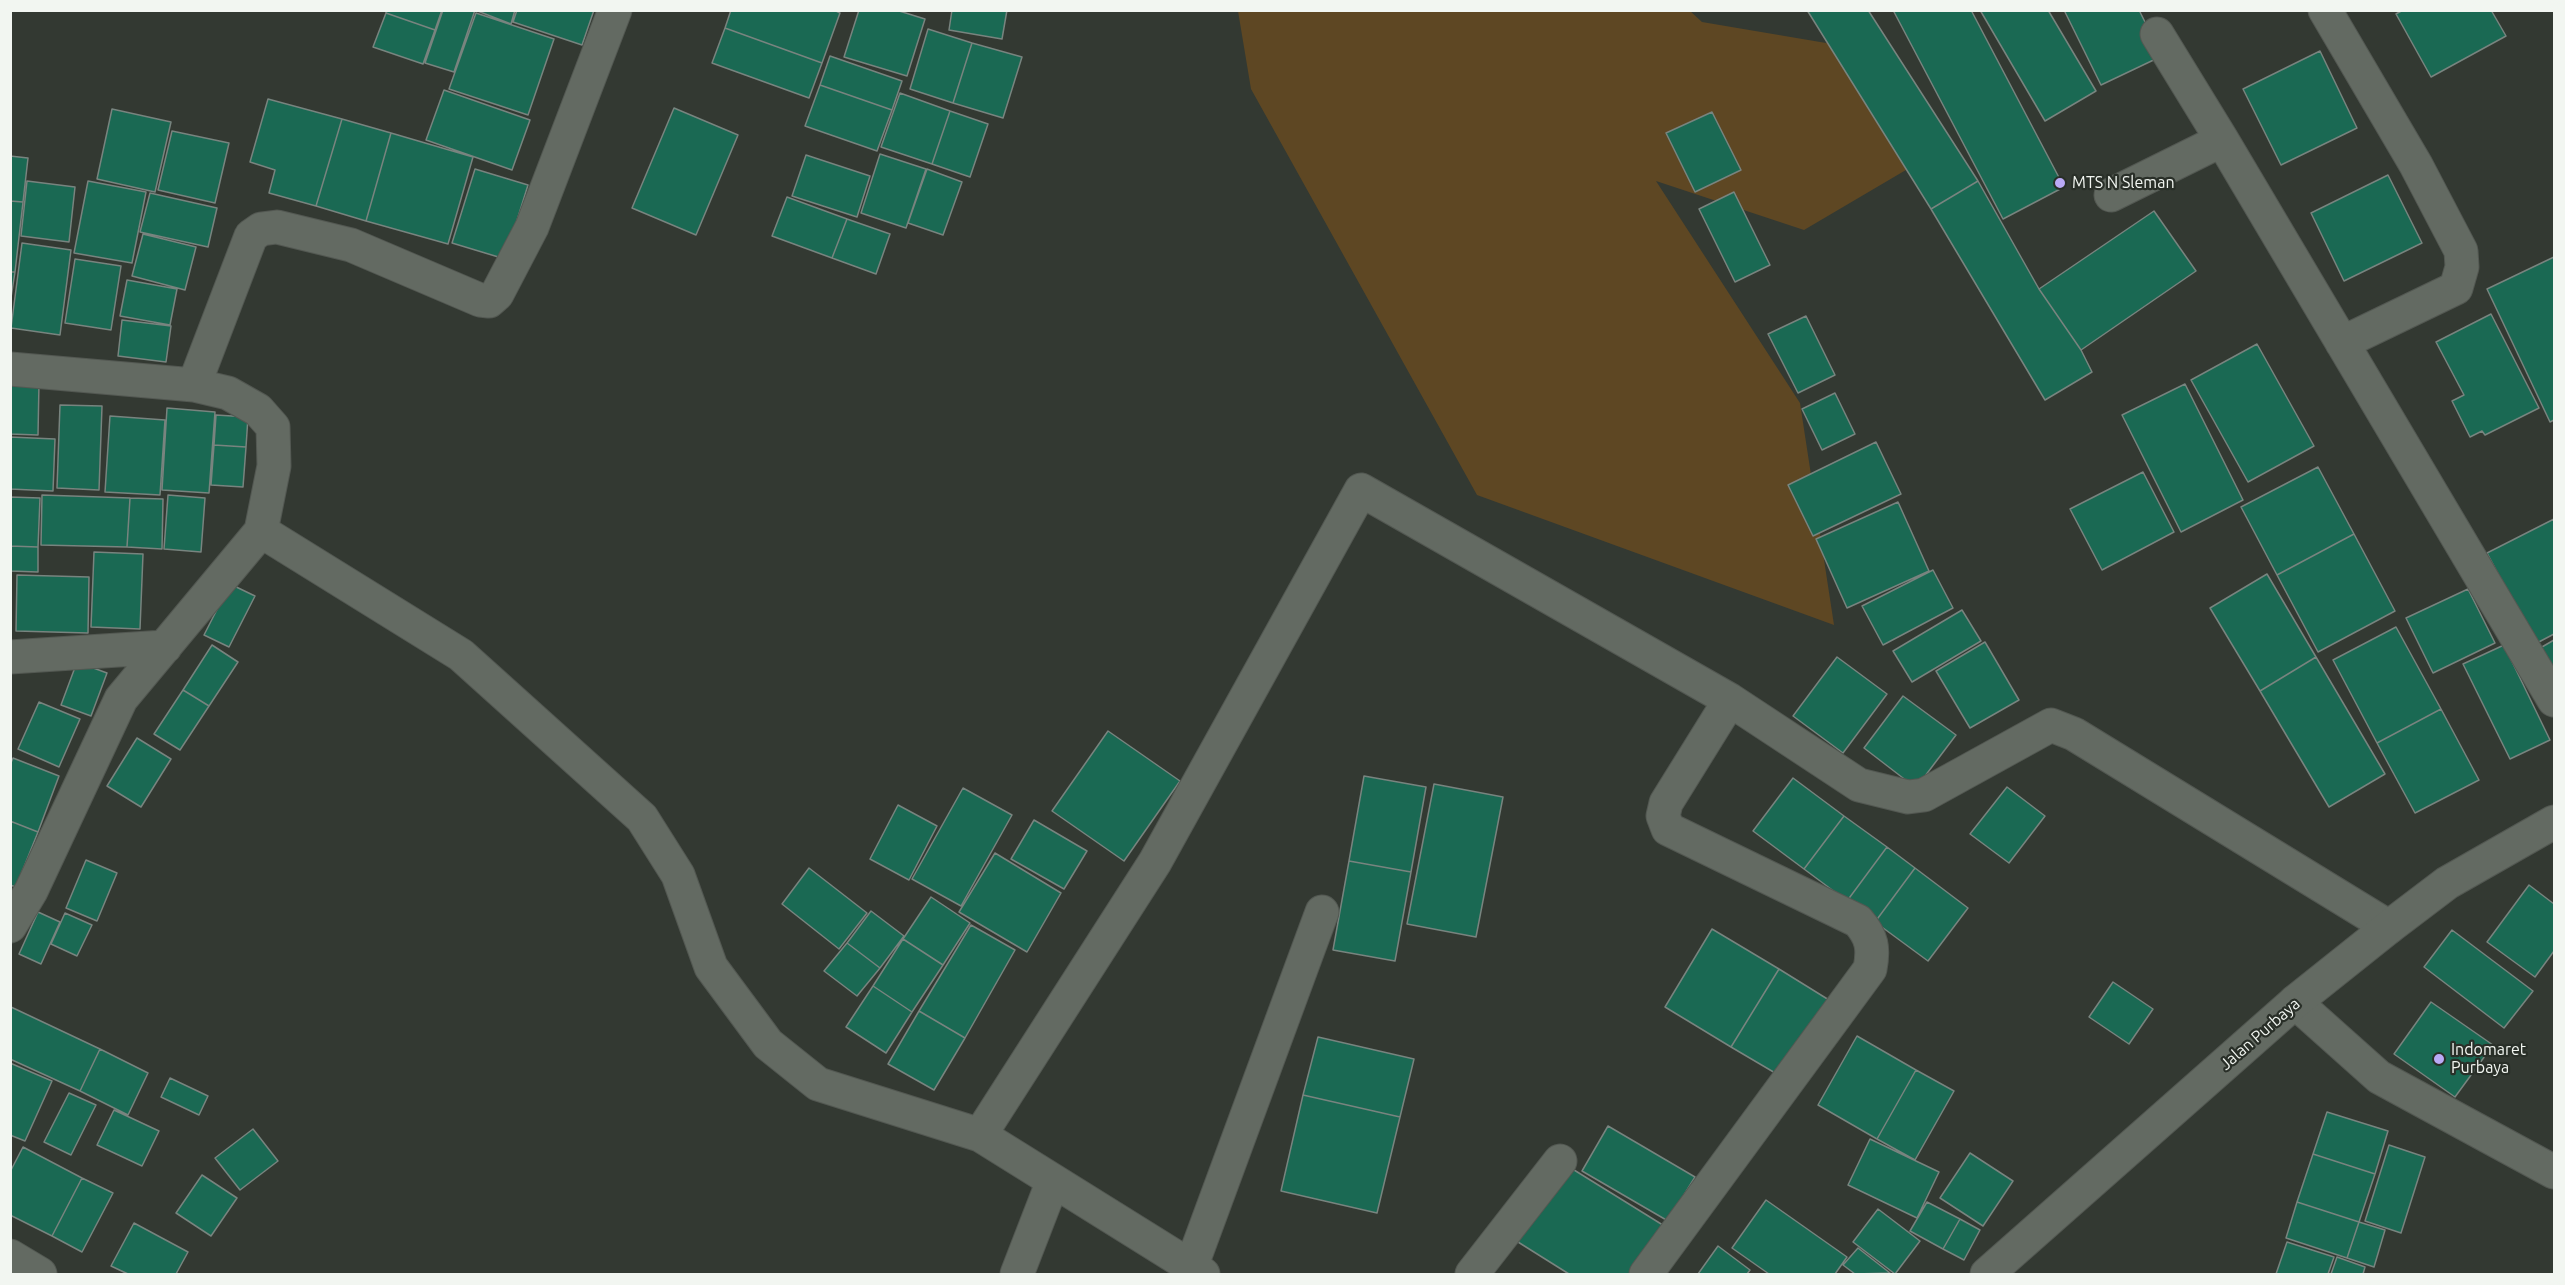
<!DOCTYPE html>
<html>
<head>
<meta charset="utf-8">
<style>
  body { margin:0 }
  #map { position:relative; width:2565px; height:1285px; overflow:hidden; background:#333932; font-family:Ubuntu,sans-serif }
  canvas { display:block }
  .frame { position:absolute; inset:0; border:12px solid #f2f6f1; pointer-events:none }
</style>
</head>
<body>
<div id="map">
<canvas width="2565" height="1285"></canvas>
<div class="frame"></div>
</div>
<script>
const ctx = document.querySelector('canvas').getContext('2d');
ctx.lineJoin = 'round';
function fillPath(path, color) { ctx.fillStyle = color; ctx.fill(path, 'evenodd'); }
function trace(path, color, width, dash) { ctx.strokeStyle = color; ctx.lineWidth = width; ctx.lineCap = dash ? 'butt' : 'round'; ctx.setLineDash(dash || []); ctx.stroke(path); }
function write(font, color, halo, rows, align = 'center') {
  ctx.font = font + ' Ubuntu,sans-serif'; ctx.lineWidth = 4.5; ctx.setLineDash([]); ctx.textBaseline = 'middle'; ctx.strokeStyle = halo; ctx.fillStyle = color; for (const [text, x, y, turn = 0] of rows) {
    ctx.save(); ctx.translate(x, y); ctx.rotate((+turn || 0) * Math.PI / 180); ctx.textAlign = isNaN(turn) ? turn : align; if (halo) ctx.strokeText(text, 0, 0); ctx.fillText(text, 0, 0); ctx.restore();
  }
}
fillPath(new Path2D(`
  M 1238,11 L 1690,11 L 1702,22 L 1832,44 L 1928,157 L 1804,230 L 1656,181 L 1800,403 L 1834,625 L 1477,495 L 1251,89 Z`), '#5e4723');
const building = new Path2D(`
  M 386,10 L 442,10 L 435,30 L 386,13 Z
  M 443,10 L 475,10 L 454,72 L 425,63 Z
  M 475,10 L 515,10 L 511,24 Z
  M 517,10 L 594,10 L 582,45 L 513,22 Z
  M 731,10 L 834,10 L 840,13 L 822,63 L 725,28 Z
  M 859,10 L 896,10 L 925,19 L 907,76 L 844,57 Z
  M 952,10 L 1007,10 L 1002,39 L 949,30 Z
  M 1807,10 L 1868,10 L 1978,181 L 1931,209 Z
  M 1893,10 L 1971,10 L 2064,187 L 2003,219 Z
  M 1980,10 L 2048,10 L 2096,91 L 2045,121 Z
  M 2064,10 L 2139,10 L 2162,56 L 2101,85 Z
  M 2403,10 L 2491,10 L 2506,36 L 2431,77 L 2396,14 Z
  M 386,13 L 435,30 L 423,64 L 373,47 Z
  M 476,13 L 554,39 L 528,115 L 449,89 Z
  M 725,28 L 822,63 L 809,98 L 712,63 Z
  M 928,29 L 972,43 L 953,103 L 910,89 Z
  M 972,43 L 1022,57 L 1003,118 L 953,103 Z
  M 2320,51 L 2357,128 L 2281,165 L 2243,89 Z
  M 830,56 L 902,81 L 892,110 L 820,85 Z
  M 820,85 L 892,110 L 877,151 L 805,126 Z
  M 444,90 L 530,120 L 512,170 L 426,140 Z
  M 900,93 L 950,111 L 932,164 L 881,147 Z
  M 268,99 L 342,119 L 316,206 L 269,193 L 275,170 L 250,162 Z
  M 674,108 L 738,135 L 696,235 L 632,208 Z
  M 112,109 L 171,122 L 155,192 L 97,179 Z
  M 950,111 L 988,124 L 970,177 L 932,164 Z
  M 1712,112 L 1741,170 L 1695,192 L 1666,133 Z
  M 342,119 L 391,133 L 366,221 L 316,206 Z
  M 172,131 L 229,143 L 215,203 L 158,190 Z
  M 391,133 L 473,157 L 448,244 L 366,221 Z
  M 880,154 L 926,169 L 906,228 L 861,213 Z
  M 806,155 L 870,176 L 857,217 L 792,196 Z
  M 10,156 L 28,158 L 23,202 L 10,201 Z
  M 475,169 L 528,185 L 505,259 L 452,243 Z
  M 927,169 L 962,182 L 943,235 L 908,223 Z
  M 2388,175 L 2422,243 L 2344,281 L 2311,213 Z
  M 27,181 L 75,187 L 69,242 L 21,236 Z
  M 88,181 L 146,192 L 132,263 L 74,253 Z
  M 1978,181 L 2039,289 L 2081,350 L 2092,372 L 2045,400 L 1931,209 Z
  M 1734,192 L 1770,265 L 1735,282 L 1699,209 Z
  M 150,193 L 217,208 L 208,247 L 140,232 Z
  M 787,197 L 847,219 L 832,258 L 772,236 Z
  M 10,201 L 23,202 L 15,272 L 10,272 Z
  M 2154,211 L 2196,271 L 2081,350 L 2039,289 Z
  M 847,219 L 890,234 L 876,274 L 832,258 Z
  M 143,234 L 196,247 L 185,290 L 132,276 Z
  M 22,243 L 71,250 L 60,335 L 11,328 Z
  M 2554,257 L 2554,420 L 2550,422 L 2487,289 Z
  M 75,259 L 121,266 L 111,330 L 65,323 Z
  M 10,272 L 15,272 L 10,304 Z
  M 127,280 L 177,289 L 170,325 L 120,316 Z
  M 2491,314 L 2539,408 L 2485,435 L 2482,431 L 2470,437 L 2452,401 L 2464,395 L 2436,342 Z
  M 1806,316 L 1835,375 L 1798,393 L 1768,334 Z
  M 122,320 L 171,326 L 166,362 L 118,356 Z
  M 2257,344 L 2314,446 L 2248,482 L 2191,380 Z
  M 10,383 L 39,383 L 38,435 L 10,434 Z
  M 2185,384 L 2243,500 L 2181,532 L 2122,415 Z
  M 1835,393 L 1855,434 L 1822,450 L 1802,409 Z
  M 60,405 L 102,406 L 99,490 L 57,488 Z
  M 167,408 L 215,412 L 209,493 L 162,490 Z
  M 216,415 L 248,417 L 246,447 L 214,445 Z
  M 110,416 L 165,420 L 160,495 L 105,492 Z
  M 10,437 L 55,439 L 53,491 L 10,489 Z
  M 1876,442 L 1901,494 L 1813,536 L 1788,485 Z
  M 214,445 L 246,447 L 243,487 L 211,485 Z
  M 2318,467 L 2354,534 L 2277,575 L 2241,507 Z
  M 2143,472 L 2174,532 L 2102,570 L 2070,509 Z
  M 42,495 L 130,498 L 127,547 L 41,545 Z
  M 168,495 L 205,498 L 201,552 L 164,549 Z
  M 10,497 L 40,498 L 38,547 L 10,546 Z
  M 130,498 L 163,499 L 162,549 L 127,547 Z
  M 1898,502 L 1929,571 L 1847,608 L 1816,539 Z
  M 2554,519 L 2554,634 L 2535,644 L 2487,553 Z
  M 2354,534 L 2395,611 L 2318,652 L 2277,575 Z
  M 10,546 L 38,547 L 38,572 L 10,571 Z
  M 94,552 L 143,554 L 140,629 L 91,627 Z
  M 1933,570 L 1953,608 L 1883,645 L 1862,606 Z
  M 2267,574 L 2316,657 L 2260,691 L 2210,608 Z
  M 17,575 L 89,577 L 88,633 L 16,631 Z
  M 230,584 L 255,596 L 229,647 L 204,635 Z
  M 2468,589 L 2495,643 L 2433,673 L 2406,618 Z
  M 1962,610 L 1981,641 L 1912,682 L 1893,651 Z
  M 2396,627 L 2441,709 L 2377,743 L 2333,660 Z
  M 2554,640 L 2554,688 L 2535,651 Z
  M 1985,642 L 2019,700 L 1970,728 L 1936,671 Z
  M 212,645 L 238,662 L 209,706 L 183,690 Z
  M 2504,645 L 2550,740 L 2510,759 L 2463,664 Z
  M 1837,657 L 1887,694 L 1843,753 L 1793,716 Z
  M 2316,657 L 2385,774 L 2329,807 L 2260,691 Z
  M 77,662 L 107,673 L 91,716 L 61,705 Z
  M 183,690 L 209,706 L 180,750 L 154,734 Z
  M 1903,696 L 1956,735 L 1916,788 L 1864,748 Z
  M 39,702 L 80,719 L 59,767 L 18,749 Z
  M 2441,709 L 2479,780 L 2415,813 L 2377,743 Z
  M 1108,731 L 1180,781 L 1124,861 L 1052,811 Z
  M 137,738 L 171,759 L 141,807 L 107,786 Z
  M 13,758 L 59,776 L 38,832 L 10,821 L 10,765 Z
  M 1364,776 L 1426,787 L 1411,872 L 1349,861 Z
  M 1793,778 L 1844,816 L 1804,869 L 1753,831 Z
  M 1434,784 L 1503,797 L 1476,937 L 1407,924 Z
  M 2007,787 L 2045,816 L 2009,863 L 1970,834 Z
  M 963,788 L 1012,815 L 961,906 L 912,879 Z
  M 898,805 L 937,826 L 909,880 L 870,859 Z
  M 1844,816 L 1887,847 L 1847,901 L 1804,869 Z
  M 1034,820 L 1087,851 L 1064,889 L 1011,859 Z
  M 10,821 L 38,832 L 16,887 L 10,885 Z
  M 1887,847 L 1915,868 L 1875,922 L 1847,901 Z
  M 995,853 L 1061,893 L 1027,952 L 959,912 Z
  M 86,860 L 117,873 L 97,921 L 66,908 Z
  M 1349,861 L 1411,872 L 1395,961 L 1333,950 Z
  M 809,868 L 867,913 L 839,949 L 782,904 Z
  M 1915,868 L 1968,908 L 1928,961 L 1875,922 Z
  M 2529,885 L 2554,904 L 2554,951 L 2535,977 L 2487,942 Z
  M 931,897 L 970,923 L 943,965 L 903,939 Z
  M 871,911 L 904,936 L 880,968 L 847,943 Z
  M 38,912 L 60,922 L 41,964 L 19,954 Z
  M 65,913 L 92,925 L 77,956 L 51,944 Z
  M 971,925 L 1015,950 L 965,1038 L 919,1011 Z
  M 1712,929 L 1779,969 L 1731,1047 L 1665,1007 Z
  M 2452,930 L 2533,991 L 2504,1028 L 2424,967 Z
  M 903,939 L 943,965 L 912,1012 L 873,986 Z
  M 847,943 L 880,968 L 857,996 L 824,971 Z
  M 1779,969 L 1829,1000 L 1782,1077 L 1731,1047 Z
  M 2113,982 L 2153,1009 L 2129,1044 L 2089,1017 Z
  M 873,986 L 912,1012 L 886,1053 L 846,1027 Z
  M 2431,1002 L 2493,1045 L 2455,1097 L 2394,1054 Z
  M 11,1007 L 100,1049 L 80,1091 L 10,1059 Z
  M 919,1011 L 965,1038 L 934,1090 L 888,1064 Z
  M 1857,1036 L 1916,1070 L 1877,1139 L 1818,1105 Z
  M 1318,1037 L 1414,1059 L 1400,1117 L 1303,1095 Z
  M 100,1049 L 148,1073 L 128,1115 L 80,1091 Z
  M 10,1063 L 52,1081 L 25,1141 L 10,1135 Z
  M 1916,1070 L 1954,1091 L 1915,1160 L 1877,1139 Z
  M 170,1078 L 208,1096 L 199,1115 L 161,1097 Z
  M 69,1093 L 96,1105 L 71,1155 L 44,1142 Z
  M 1303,1095 L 1400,1117 L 1377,1213 L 1281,1191 Z
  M 114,1110 L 159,1131 L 142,1166 L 97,1145 Z
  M 2327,1112 L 2388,1131 L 2375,1174 L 2313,1154 Z
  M 1608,1126 L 1695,1177 L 1668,1221 L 1582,1171 Z
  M 253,1129 L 278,1161 L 240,1190 L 215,1158 Z
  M 1870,1139 L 1939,1172 L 1917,1218 L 1848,1185 Z
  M 2389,1145 L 2425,1157 L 2401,1233 L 2365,1221 Z
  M 23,1147 L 82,1178 L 52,1236 L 10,1215 L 10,1172 Z
  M 1970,1153 L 2013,1181 L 1983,1226 L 1940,1198 Z
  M 2313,1154 L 2375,1174 L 2359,1222 L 2297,1202 Z
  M 1566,1165 L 1666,1227 L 1637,1274 L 1569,1274 L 1518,1242 Z
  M 202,1175 L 237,1198 L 211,1236 L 176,1213 Z
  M 82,1178 L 113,1193 L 82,1252 L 52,1236 Z
  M 1766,1200 L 1847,1257 L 1835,1274 L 1769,1274 L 1732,1248 Z
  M 1927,1202 L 1960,1219 L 1943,1249 L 1910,1231 Z
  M 2297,1202 L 2359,1222 L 2347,1258 L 2286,1238 Z
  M 1878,1209 L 1920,1241 L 1895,1274 L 1853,1242 Z
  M 1960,1219 L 1980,1230 L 1964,1260 L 1943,1249 Z
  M 2359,1222 L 2385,1230 L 2374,1267 L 2347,1258 Z
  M 134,1223 L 188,1252 L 176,1274 L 128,1274 L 111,1266 Z
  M 2287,1242 L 2334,1257 L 2328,1274 L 2276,1274 Z
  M 1718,1246 L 1750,1270 L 1747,1274 L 1698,1274 Z
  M 1858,1248 L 1890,1273 L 1855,1274 L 1843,1265 Z
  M 2337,1257 L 2365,1267 L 2363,1274 L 2331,1274 Z`);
fillPath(building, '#1a6953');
trace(building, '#78847f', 1.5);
const street = new Path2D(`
  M 2325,10 L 2416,165 L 2461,251 L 2462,267 L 2456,288 L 2342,343
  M 2157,34 L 2222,140 L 2554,700
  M 2111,195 L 2222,140
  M 10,369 L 194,385 L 228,393 L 258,410 L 273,427 L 274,466 L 261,531 L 121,699 L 31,891 L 10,926
  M 194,385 L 251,236 L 261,229 L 277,227 L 351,245 L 480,300 L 489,301 L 497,294 L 532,227 L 615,10
  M 261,531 L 461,655 L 642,818 L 678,875 L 711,967 L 768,1044 L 818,1084 L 980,1135 L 1203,1274
  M 10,657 L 165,647
  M 2295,1002 L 2379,1077 L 2554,1172
  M 980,1135 L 1155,862 L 1361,490 L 1730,700 L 1859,785 L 1908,797 L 1924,795 L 2051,725 L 2074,734 L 2389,927
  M 10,1256 L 40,1274
  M 1191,1267 L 1322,912
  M 1017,1274 L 1053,1181
  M 1472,1274 L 1560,1161
  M 1646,1274 L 1870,969 C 1874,948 1872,937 1858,921 L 1668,829 L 1663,816 L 1666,803 L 1730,700`);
const secondary = new Path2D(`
  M 1987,1274 L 2295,1002 L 2389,927 L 2447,883 L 2554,822`);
trace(street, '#535852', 35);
trace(secondary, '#535852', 35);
trace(street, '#636a62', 33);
trace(secondary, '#636a62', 33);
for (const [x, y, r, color] of [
  [2060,183,6,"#baaaf6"],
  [2439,1059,6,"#baaaf6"]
]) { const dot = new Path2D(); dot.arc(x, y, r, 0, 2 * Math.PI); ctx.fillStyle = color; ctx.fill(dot); trace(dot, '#292f28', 2); }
write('16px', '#f2f6f1', '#292f28', [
  ["MTS N Sleman",2072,183],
  ["Indomaret",2451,1050],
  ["Purbaya",2451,1068]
], 'left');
write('16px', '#f2f6f1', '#292f28', [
  ["Jalan Purbaya",2260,1034,-41]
]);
</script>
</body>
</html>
